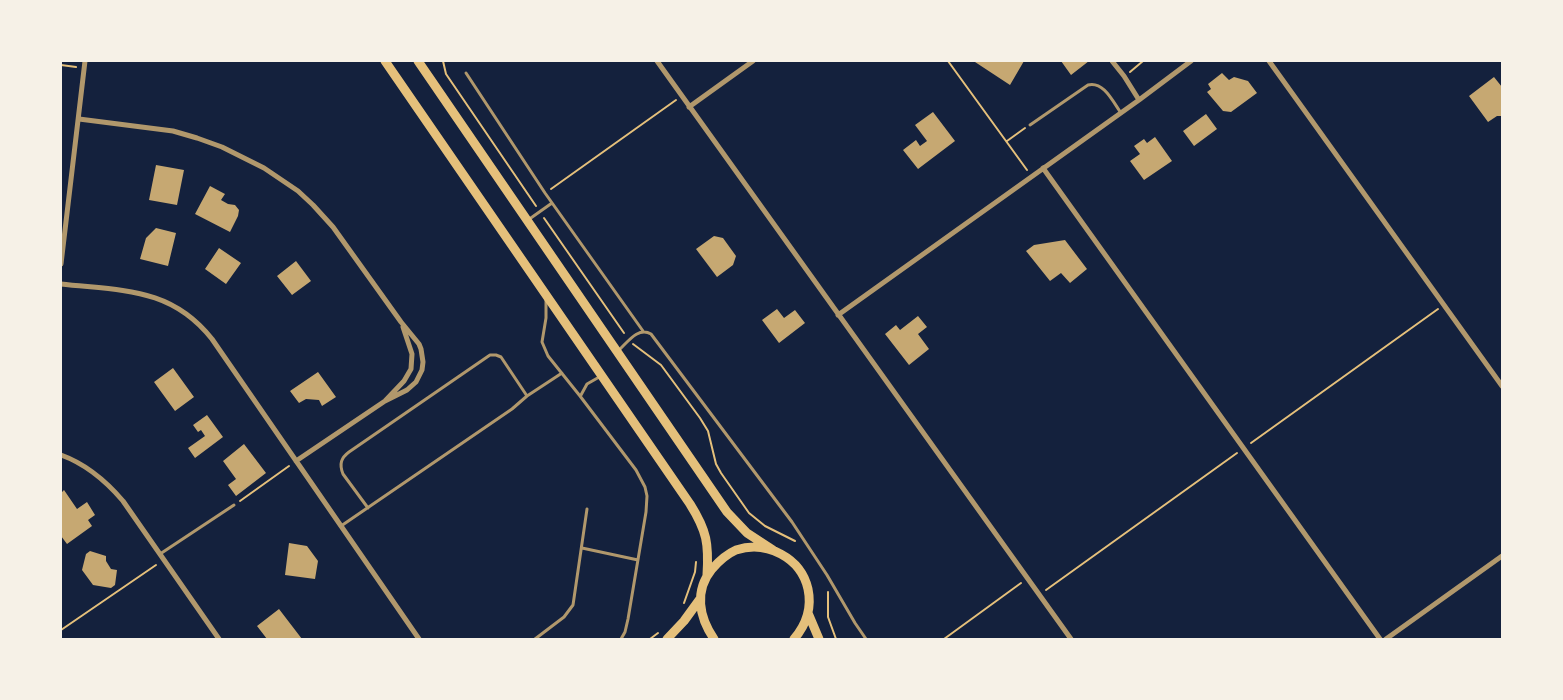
<!DOCTYPE html>
<html>
<head>
<meta charset="utf-8">
<style>
  body { margin:0 }
  #map { position:relative; width:1563px; height:700px; overflow:hidden; background:#14213d; font-family:"DejaVu Sans",sans-serif }
  canvas { display:block }
  .frame { position:absolute; inset:0; border:62px solid #f6f1e7; pointer-events:none }
</style>
</head>
<body>
<div id="map">
<canvas width="1563" height="700"></canvas>
<div class="frame"></div>
</div>
<script>
const ctx = document.querySelector('canvas').getContext('2d');
ctx.lineJoin = 'round';
function fillPath(path, color) { ctx.fillStyle = color; ctx.fill(path, 'evenodd'); }
function trace(path, color, width, dash) { ctx.strokeStyle = color; ctx.lineWidth = width; ctx.lineCap = dash ? 'butt' : 'round'; ctx.setLineDash(dash || []); ctx.stroke(path); }
fillPath(new Path2D(`
  M 975,61 L 1024,61 L 1010,85 L 975,62 Z
  M 1061,61 L 1089,61 L 1071,75 Z
  M 1222,73 L 1229,80 L 1234,77 L 1248,81 L 1257,93 L 1231,112 L 1223,111 L 1207,92 L 1211,89 L 1208,84 Z
  M 1494,77 L 1502,87 L 1502,116 L 1497,116 L 1488,122 L 1469,96 Z
  M 933,112 L 955,141 L 918,169 L 903,150 L 916,140 L 920,146 L 927,141 L 915,125 Z
  M 1206,114 L 1217,129 L 1194,146 L 1183,131 Z
  M 1155,137 L 1172,161 L 1144,180 L 1130,161 L 1140,154 L 1134,146 L 1144,139 L 1147,143 Z
  M 156,165 L 184,170 L 177,205 L 149,200 Z
  M 210,186 L 225,194 L 221,200 L 228,204 L 235,205 L 239,210 L 238,216 L 230,232 L 195,214 Z
  M 156,228 L 176,233 L 168,266 L 140,259 L 146,238 Z
  M 714,236 L 723,238 L 736,256 L 733,265 L 717,277 L 696,249 Z
  M 1065,240 L 1087,269 L 1070,283 L 1061,273 L 1050,281 L 1026,251 L 1034,245 Z
  M 219,248 L 241,263 L 226,284 L 205,269 Z
  M 296,261 L 311,281 L 292,295 L 277,276 Z
  M 777,309 L 784,318 L 795,310 L 805,323 L 779,343 L 762,320 Z
  M 918,316 L 927,327 L 918,334 L 929,349 L 909,365 L 885,334 L 896,325 L 900,330 Z
  M 173,368 L 194,397 L 175,411 L 154,382 Z
  M 318,372 L 336,397 L 322,406 L 319,400 L 306,399 L 299,403 L 290,391 Z
  M 207,415 L 223,437 L 195,458 L 188,448 L 205,436 L 201,430 L 198,432 L 193,425 Z
  M 244,444 L 266,473 L 236,496 L 228,485 L 236,479 L 223,461 Z
  M 64,490 L 77,509 L 87,502 L 95,515 L 88,520 L 92,526 L 67,544 L 61,536 L 61,493 Z
  M 289,543 L 307,546 L 318,561 L 315,579 L 285,575 Z
  M 90,551 L 106,556 L 106,561 L 111,569 L 117,570 L 115,585 L 111,588 L 93,585 L 82,570 L 86,554 Z
  M 279,609 L 302,639 L 267,639 L 257,626 Z`), '#c6a872');
trace(new Path2D(`
  M 443,61 L 446,74 L 536,206
  M 948,61 L 1027,170
  M 61,65 L 76,67
  M 1130,72 L 1143,61
  M 1007,141 L 1025,128
  M 551,189 L 676,100
  M 544,218 L 624,333
  M 633,344 L 661,365 L 700,418 L 708,431 L 716,464 L 721,473 L 749,513 L 765,526 L 795,541
  M 1251,443 L 1438,309
  M 240,501 L 289,466
  M 1046,590 L 1237,453
  M 828,592 L 828,617 L 836,639
  M 684,603 L 695,572 L 696,562
  M 61,630 L 156,565
  M 650,639 L 658,633
  M 944,639 L 1021,583`), '#e5c07b', 2);
trace(new Path2D(`
  M 466,73 L 545,193 L 643,331
  M 1030,125 L 1088,85 C 1104,81 1113,102 1121,113
  M 528,220 L 552,203
  M 546,299 L 546,318 L 542,342 L 548,356 L 580,396 L 636,470 L 645,487 L 647,496 L 646,512 L 628,619 L 625,632 L 621,639
  M 618,351 C 627,343 638,326 651,334 L 792,522 L 827,575 L 855,623 L 866,639
  M 581,395 L 587,384 L 601,376
  M 368,508 L 343,474 C 339,464 341,458 349,452 L 490,355 L 496,355 L 501,357 L 527,396
  M 341,526 L 512,409 L 527,396 L 562,373
  M 582,548 L 638,560
  M 160,554 L 234,505
  M 535,639 L 564,617 L 573,605 L 587,509`), '#b1986c', 3);
trace(new Path2D(`
  M 657,61 L 1071,639
  M 1112,61 L 1124,76 L 1139,100
  M 1269,61 L 1502,386
  M 689,107 L 753,61
  M 79,119 L 173,131 L 197,138 L 222,147 L 264,168 L 298,191 L 313,205 L 333,227 L 401,322 L 419,344 L 421,349 L 423,362 L 422,370 L 416,382 L 407,390 L 385,401
  M 1043,168 L 1380,639
  M 61,264 L 85,61
  M 61,284 C 122,291 171,287 212,339 L 419,639
  M 838,315 L 1139,100 L 1191,61
  M 61,455 C 86,464 106,481 123,501 L 219,639
  M 296,461 L 385,401 L 404,381 L 411,369 L 412,354 L 403,327
  M 1386,639 L 1502,556`), '#b1986c', 5);
trace(new Path2D(`
  M 385,61 L 690,504 C 707,531 709,544 707,575
  M 418,61 L 727,512 L 747,533 L 773,550
  M 808,613 L 819,639
  M 667,639 L 684,621 L 700,599
  M 714,639 C 699,617 694,591 712,569 C 719,561 727,554 736,550 C 767,540 801,558 808,589 C 812,608 806,625 794,639`), '#e5c07b', 9);
</script>
</body>
</html>
